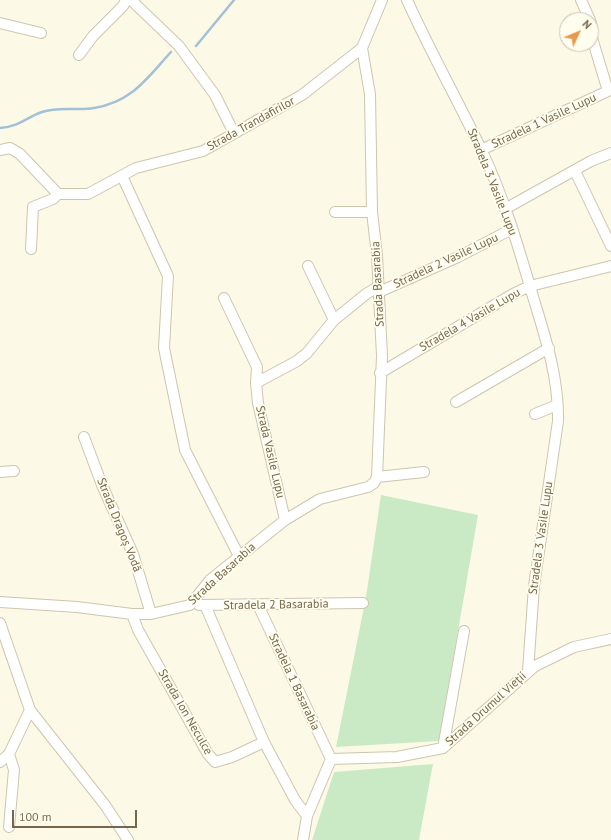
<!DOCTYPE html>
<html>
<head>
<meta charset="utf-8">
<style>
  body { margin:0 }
  #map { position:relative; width:611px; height:840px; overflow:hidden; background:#fcfae7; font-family:"PT Sans",sans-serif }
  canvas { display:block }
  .north { position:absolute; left:559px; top:12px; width:40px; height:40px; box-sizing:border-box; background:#fffdee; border:1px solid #c8c1ad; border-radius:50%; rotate:46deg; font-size:11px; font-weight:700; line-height:16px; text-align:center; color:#76674b }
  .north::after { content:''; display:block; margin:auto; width:14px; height:18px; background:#e59a4d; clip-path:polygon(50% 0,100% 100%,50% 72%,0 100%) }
  .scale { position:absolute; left:12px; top:810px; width:125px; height:18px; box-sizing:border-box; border:2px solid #76674b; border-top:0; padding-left:5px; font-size:12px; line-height:14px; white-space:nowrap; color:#76674b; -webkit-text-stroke:3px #fffdee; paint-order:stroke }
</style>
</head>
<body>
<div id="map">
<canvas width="611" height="840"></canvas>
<div class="north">N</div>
<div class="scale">100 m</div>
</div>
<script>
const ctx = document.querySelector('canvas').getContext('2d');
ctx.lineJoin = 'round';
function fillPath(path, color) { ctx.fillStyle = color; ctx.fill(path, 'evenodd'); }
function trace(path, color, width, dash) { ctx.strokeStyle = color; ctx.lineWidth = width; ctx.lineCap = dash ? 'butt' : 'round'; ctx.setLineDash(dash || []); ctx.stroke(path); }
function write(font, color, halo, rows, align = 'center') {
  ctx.font = font + ' "PT Sans",sans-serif'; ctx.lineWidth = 3.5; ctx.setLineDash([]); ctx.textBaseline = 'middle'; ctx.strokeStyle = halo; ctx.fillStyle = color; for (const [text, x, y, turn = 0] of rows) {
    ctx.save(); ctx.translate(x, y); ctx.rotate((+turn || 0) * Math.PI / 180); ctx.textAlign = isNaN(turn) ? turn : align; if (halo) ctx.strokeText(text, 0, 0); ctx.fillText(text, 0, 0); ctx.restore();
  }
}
fillPath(new Path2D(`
  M 381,495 L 478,515 L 439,741 L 336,747 L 366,597 Z
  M 433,764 L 419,840 L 312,840 L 334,772 Z`), '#caeac5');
trace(new Path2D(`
  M 196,46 L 234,0
  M 0,128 C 21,126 25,118 42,112 C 59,106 78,111 94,108 C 132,102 147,78 171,52`), '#a2c0d8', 2.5);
const minor = new Path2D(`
  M 131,0 L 179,46 L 215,95 L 234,133
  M 407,0 C 430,51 457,99 481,149 C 504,197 519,249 534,300 C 546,339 559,380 558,421 L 534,586 L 528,671
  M 581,0 L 590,20
  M 0,23 L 41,33
  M 79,55 L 93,36 L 123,6 L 126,0
  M 0,150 L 10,148 L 20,154 L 58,194 L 88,194 L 136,168 L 203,151 L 302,95 L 362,48
  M 481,150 L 608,91 L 592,38 L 591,23
  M 575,171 L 611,246
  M 122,176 L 168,276 L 164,348 L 185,450 L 239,556
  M 505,209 L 591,161 L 611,153
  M 335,212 L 372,212
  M 31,249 L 33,207 L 53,199 L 58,194
  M 308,266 L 334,320
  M 379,292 L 458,257 L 512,229
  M 224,298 L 257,367 L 256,383 L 258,403 L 285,520
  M 380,373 L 513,294 L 530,286 L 611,266
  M 256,383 L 297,361 L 307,353 L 334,320 L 366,294 L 379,286
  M 456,402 L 549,348
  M 535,414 L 557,405
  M 84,437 L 102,485 L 133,554 L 151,614
  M 0,472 L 14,471
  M 377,477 L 424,472
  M 0,602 L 77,607 L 132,614 L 151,614 L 190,605 L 210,580 L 285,520 L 320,499 L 368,487 L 374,483 L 377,477 L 382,356 L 377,255 L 372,212 L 370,94 L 362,48 L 382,0
  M 199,605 L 363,603
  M 205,605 L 264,742 L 295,800 L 307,816
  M 258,605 L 331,759
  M 132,614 L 138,630 L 208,754 L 215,762 L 232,757 L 264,742
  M 0,623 L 30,710 L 105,805 L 128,840
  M 443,748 L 464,631
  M 331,759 L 397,757 L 443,748 L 535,666 L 574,647 L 611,639
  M 0,762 L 9,754 L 30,710
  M 9,827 L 14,770 L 9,754
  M 303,840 L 307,816 L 331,759`);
trace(minor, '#cec5ad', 12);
trace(minor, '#fff', 10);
write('12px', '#76674b', '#fffdee', [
  ["Stradela 1 Vasile Lupu",544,121,-25],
  ["Strada Trandafirilor",251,124,-29],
  ["Stradela 3 Vasile Lupu",492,182,68],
  ["Stradela 2 Vasile Lupu",446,261,-25],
  ["Strada Basarabia",378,284,-93],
  ["Stradela 4 Vasile Lupu",470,320,-30],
  ["Strada Vasile Lupu",270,452,77],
  ["Strada Dragoș Vodă",119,525,68],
  ["Stradela 3 Vasile Lupu",541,538,-82],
  ["Strada Basarabia",222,574,-42],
  ["Stradela 2 Basarabia",276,605,-1],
  ["Stradela 1 Basarabia",294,682,65],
  ["Strada Drumul Vieții",486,709,-42],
  ["Strada Ion Neculce",185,712,60]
]);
</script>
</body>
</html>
